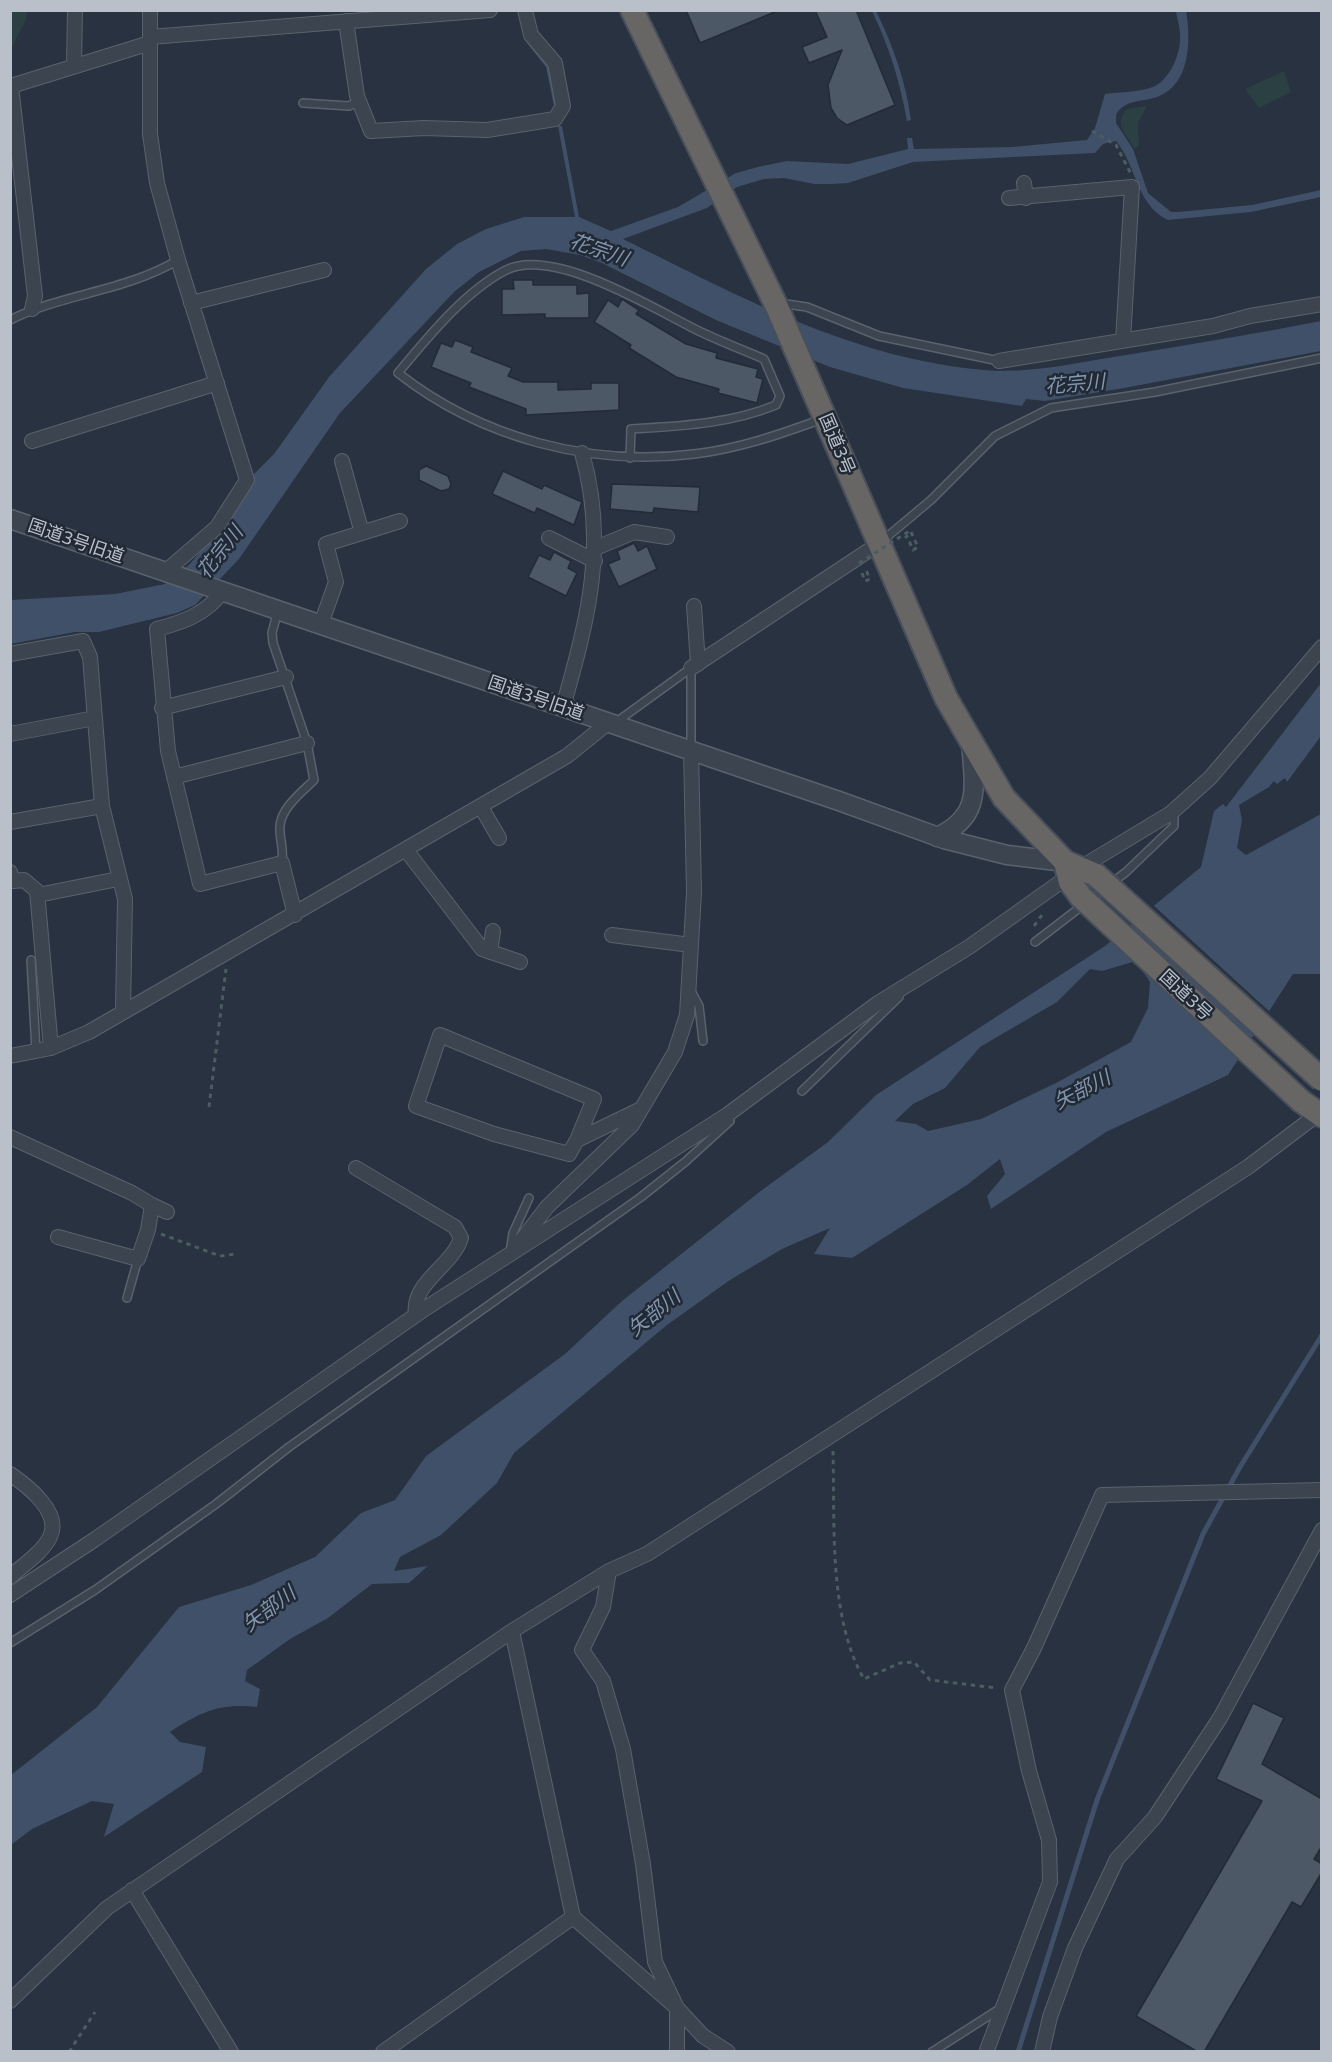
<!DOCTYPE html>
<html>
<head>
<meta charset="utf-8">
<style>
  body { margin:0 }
  #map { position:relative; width:1332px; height:2062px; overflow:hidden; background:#283240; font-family:Commissioner,sans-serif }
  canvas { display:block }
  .frame { position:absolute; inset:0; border:12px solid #b9c0ca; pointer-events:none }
</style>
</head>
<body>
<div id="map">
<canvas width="1332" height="2062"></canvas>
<div class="frame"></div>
</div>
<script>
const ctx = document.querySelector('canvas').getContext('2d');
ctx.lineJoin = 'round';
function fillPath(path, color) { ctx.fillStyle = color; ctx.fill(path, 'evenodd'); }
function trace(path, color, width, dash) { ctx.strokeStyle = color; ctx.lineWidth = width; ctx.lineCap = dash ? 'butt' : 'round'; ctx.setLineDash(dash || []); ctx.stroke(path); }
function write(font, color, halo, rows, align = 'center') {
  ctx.font = font + ' Commissioner,"Noto Sans JP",sans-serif'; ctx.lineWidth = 5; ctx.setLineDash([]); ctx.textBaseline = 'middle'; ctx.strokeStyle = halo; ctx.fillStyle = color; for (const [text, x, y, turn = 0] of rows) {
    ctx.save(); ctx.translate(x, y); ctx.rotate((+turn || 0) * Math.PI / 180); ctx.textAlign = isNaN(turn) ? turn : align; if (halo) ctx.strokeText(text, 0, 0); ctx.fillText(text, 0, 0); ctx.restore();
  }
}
fillPath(new Path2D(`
  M 11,10 L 27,11 L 26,20 L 11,49 Z
  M 1284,71 L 1291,92 L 1259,108 L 1245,89 Z
  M 1147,106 L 1138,123 L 1139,146 L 1135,149 C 1126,135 1113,122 1127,109 Z`), '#2b4042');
fillPath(new Path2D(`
  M 872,11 L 876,11 C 893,45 906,82 911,120 L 907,121 C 900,82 889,46 872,11 Z
  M 1176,11 L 1186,11 C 1191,39 1191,85 1157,97 C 1143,102 1124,99 1116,115 L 1116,123 L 1133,149 L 1148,193 L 1171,212 L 1178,212 L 1252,205 L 1321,190 L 1321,197 L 1251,212 L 1168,220 C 1136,205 1137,166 1116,141 L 1103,144 L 1095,153 L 913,162 L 848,183 L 833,184 L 814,184 L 784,178 L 764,179 L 737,187 L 707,208 L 623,239 C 741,297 851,358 984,370 C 1029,374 1075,363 1120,356 C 1187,345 1254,334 1321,321 L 1321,351 L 1124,388 L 1045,401 L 1026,399 L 1022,406 L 903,388 L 830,367 L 716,320 L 602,263 L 580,255 L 546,249 L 521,251 L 479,272 L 454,292 L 340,413 L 239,559 L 195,605 L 177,613 L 99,632 L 75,632 L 11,644 L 11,600 L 115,594 L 165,584 L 189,565 L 218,531 L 240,501 L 253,475 L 274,454 L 329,377 L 426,269 L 457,244 L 486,229 L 524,217 L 575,217 L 558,126 L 562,126 L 579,217 L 611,231 L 678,207 L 736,173 L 758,167 L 787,161 L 848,164 L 908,149 L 907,138 L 912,138 L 914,149 L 1012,147 L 1087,140 L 1095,128 L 1105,94 C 1121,92 1138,92 1153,87 C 1169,80 1180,56 1180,39 C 1181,30 1177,19 1176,11 Z
  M 527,43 L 530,43 L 548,62 L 558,106 L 554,106 L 546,67 Z
  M 1321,683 L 1321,736 L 1287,782 L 1285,778 L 1277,784 L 1274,781 L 1269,787 L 1239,805 L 1242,820 L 1237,848 L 1246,855 L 1321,814 L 1321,974 L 1293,974 L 1228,1075 L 1106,1132 L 991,1209 L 987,1196 L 1005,1174 L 1000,1159 L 967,1185 L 852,1258 L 814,1254 L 830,1228 L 782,1249 L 730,1280 L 667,1325 L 514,1453 L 497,1483 L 441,1535 L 400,1557 L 394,1571 L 428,1566 L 409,1583 L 372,1584 L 328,1618 L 290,1639 L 247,1670 L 245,1681 L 260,1689 L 257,1707 C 219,1703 201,1712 170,1732 L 180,1742 L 206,1747 L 202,1772 L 104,1837 L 114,1804 L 92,1801 L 32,1829 L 11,1845 L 11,1775 L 97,1707 L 179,1607 L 251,1585 L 315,1557 L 361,1513 L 395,1500 L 426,1456 L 565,1354 L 622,1301 L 762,1190 L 828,1142 L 876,1095 L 1105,946 L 1201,867 L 1214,811 L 1223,804 L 1226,807 ZM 1136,961 L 1150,982 L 1148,1008 L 1131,1042 L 1058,1082 L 981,1119 L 928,1131 L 916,1124 L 895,1121 L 913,1104 L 945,1088 L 980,1047 L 1057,1002 L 1090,969 L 1102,971 Z`), '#3f5068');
fillPath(new Path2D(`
  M 1152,904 L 1271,1013 L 1256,1037 L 1130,921 Z`), '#283240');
trace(new Path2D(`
  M 1018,2052 L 1097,1800 L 1203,1534 L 1240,1467 L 1322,1335`), '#3f5068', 5);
const building = new Path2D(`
  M 686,10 L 777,10 L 777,11 L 700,43 Z
  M 815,10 L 856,10 L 895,105 L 847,125 L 837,118 L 831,108 L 828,85 L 842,50 L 809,63 L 802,47 L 827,37 Z
  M 513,280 L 533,280 L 533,285 L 577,285 L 577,294 L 589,293 L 589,318 L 545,318 L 545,314 L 502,315 L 502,289 L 514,289 Z
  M 622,299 L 639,310 L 636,314 L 686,344 L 717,353 L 716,358 L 758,369 L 756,377 L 763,379 L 757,403 L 718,393 L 719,389 L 676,377 L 629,348 L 631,345 L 594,322 L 608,300 L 618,307 Z
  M 455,340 L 473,347 L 471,352 L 512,368 L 508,376 L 523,382 L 558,382 L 558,390 L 591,389 L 591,383 L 619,383 L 619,410 L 526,415 L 526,409 L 469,387 L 471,383 L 431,367 L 441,343 L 452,347 Z
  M 426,466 L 448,476 L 451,484 L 449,489 L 441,491 L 419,480 L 419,470 Z
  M 503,471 L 542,489 L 544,485 L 582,502 L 574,525 L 537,508 L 535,513 L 492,494 Z
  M 612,484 L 700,487 L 698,512 L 654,508 L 653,513 L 610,509 Z
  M 634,543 L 638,551 L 647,546 L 657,569 L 619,587 L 608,564 L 620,559 L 617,551 Z
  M 554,552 L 571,561 L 568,568 L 577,573 L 566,596 L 528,577 L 539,555 L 550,560 Z
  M 1253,1703 L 1284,1718 L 1262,1764 L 1322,1799 L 1322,1846 L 1314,1859 L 1322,1864 L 1322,1872 L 1301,1907 L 1292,1902 L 1204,2052 L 1198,2052 L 1136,2016 L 1262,1801 L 1216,1779 Z`);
fillPath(building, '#4c5866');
trace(building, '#232b37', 1.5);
const service = new Path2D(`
  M 303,103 L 349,106 L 359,101
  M 779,303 L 807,307 L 879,336 L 999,361
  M 10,320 C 64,293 124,292 178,260
  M 630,458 L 631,429 C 680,426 730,424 776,405 L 780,396 L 764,359 C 743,350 722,342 701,332 C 657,311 555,246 506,270 C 465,291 427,338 398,373 C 481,438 590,467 694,454 C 738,449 781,434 822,419
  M 882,541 L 931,500 L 995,436 L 1051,408 L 1155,392 L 1322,358
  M 278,610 L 272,633 L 273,643 L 307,743 L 314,780 C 302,792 281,808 280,826 C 279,838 284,847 282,863
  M 691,668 L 691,748
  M 615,723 L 691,668
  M 1035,942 L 1126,872 L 1174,826 L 1174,812
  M 31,960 L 36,1051
  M 690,989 L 699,1006 L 703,1041
  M 802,1091 L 899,997
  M 510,1252 L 513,1233 L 529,1198
  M 127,1298 L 138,1259
  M 10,1643 L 95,1590 L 216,1504 L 289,1447 L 641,1197 L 685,1162 L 730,1121 L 728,1117
  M 932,2052 L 1001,2008`);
const minor = new Path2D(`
  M 150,10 L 150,134 L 157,183 L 178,260 L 247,480 L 217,527 L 165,572
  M 346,21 L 357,96 L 371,131 L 424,128 L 487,130 L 555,119 L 563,106 L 555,63 L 531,35 L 525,10
  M 150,37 L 490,10
  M 74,66 L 75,10
  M 1024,183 L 1026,198
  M 1009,198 L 1132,187 L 1123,341
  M 191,303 L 324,270
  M 32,309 L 35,296 L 11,86 L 150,43
  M 999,361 L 1213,326 L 1250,316 L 1322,304
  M 32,441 L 217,383
  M 342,461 L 362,533
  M 549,538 L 595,561
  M 596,548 L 634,532 L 667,537
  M 223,591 C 206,614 184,622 157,629 L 168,751 L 200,884 L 282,863 L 295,915
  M 694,606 L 698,664
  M 321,624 L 336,582 L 326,544 L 400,521
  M 10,654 L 83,641 L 90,657 L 102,806 L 125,899 L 123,1011
  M 691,668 L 880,543
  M 563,707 C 588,619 608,544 582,453
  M 162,708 L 286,677
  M 10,734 L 95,718
  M 174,777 L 307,743
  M 481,807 L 499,838
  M 10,822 L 102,806
  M 406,850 L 482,949 L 520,962
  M 1080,868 L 1171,813 L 1210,778 L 1322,647
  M 10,872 L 13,881 L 24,880 L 37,891 L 51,1048
  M 38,895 L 118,879
  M 612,935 L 691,945
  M 490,952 L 493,931
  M 10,1056 L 51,1048 L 89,1032 L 567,756 L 608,723
  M 10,1137 L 132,1193 L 152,1205 L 148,1230 L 138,1259 L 58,1237
  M 577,1140 L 594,1099 L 440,1035 L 416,1106 L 427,1110 L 494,1134 L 569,1154 L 577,1140 L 639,1110
  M 356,1168 L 455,1227 L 461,1238 C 452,1267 411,1282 416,1315
  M 152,1205 L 167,1212
  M 521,1241 L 547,1207 L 632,1125 L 675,1052 L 687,1015 L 694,892 L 691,750
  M 10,1474 C 28,1486 62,1513 50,1537 C 42,1553 23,1565 10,1577
  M 609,1571 L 603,1607 L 582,1650 L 603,1681 L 623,1749 L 643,1864 L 655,1962 L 677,2008 L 677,2052
  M 10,1595 L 94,1540 L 426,1308 L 727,1115 L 878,1003 L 969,947 L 1069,876
  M 512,1631 L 573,1917 L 677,2008 L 703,2036 L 728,2052
  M 132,1890 L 231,2052
  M 10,2001 L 107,1908 L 512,1631 L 609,1571 L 647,1554 L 1248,1167 L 1322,1111
  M 987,2050 L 1050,1882 L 1049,1840 L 1029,1771 L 1012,1690 L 1034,1648 L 1102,1495 L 1322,1490
  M 383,2052 L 573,1917
  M 1042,2052 L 1050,2017 L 1075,1948 L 1117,1859 L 1155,1817 L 1220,1718 L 1322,1530`);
const tertiary = new Path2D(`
  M 10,519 L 839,801 L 944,839 L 1007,855 L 1065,862
  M 937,837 C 983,816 974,786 971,742`);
const trunk = new Path2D(`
  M 632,10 L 777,307 L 946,698 L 1004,798 L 1065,862 L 1096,875
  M 1065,862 L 1070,882 L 1081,897
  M 1301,1101 L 1322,1116`);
trace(service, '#5a626d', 10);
trace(minor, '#5a626d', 16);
trace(tertiary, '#5a626d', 21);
trace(trunk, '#474f5a', 26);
trace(new Path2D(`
  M 1092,131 L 1116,145 L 1131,174
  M 905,538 L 907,536 L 913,550 L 918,547 L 911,532
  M 862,573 L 865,581 L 870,579 L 866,570
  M 1034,926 L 1042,915
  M 209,1107 L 226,969
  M 161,1234 L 220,1256 L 236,1254
  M 833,1451 C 835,1521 828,1617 864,1679 L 900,1663 L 914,1662 L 930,1680 L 997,1688
  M 69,2052 L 95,2012`), '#4a5d60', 3, [4.5, 4.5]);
trace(service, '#3c4450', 7);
trace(minor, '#3c4450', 14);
trace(tertiary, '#3c4450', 18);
trace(trunk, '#686665', 22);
const trunkBridge = new Path2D(`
  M 1096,875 L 1322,1080
  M 1081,897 L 1301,1101`);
trace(trunkBridge, '#474f5a', 26, []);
trace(new Path2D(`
  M 859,563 L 911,530`), '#4a5d60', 3, [4.5, 4.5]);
trace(trunkBridge, '#686665', 22);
write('18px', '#b9c0ca', '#212935', [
  ["国道3号",837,444,67],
  ["国道3号旧道",76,541,19],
  ["国道3号旧道",536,698,19],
  ["国道3号",1186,995,43]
]);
write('italic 20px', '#8396af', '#212935', [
  ["花宗川",599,250,19],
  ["花宗川",1075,384,-5],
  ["花宗川",220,552,-52],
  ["矢部川",1082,1090,-27],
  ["矢部川",654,1313,-39],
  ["矢部川",269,1609,-37]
]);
</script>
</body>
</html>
